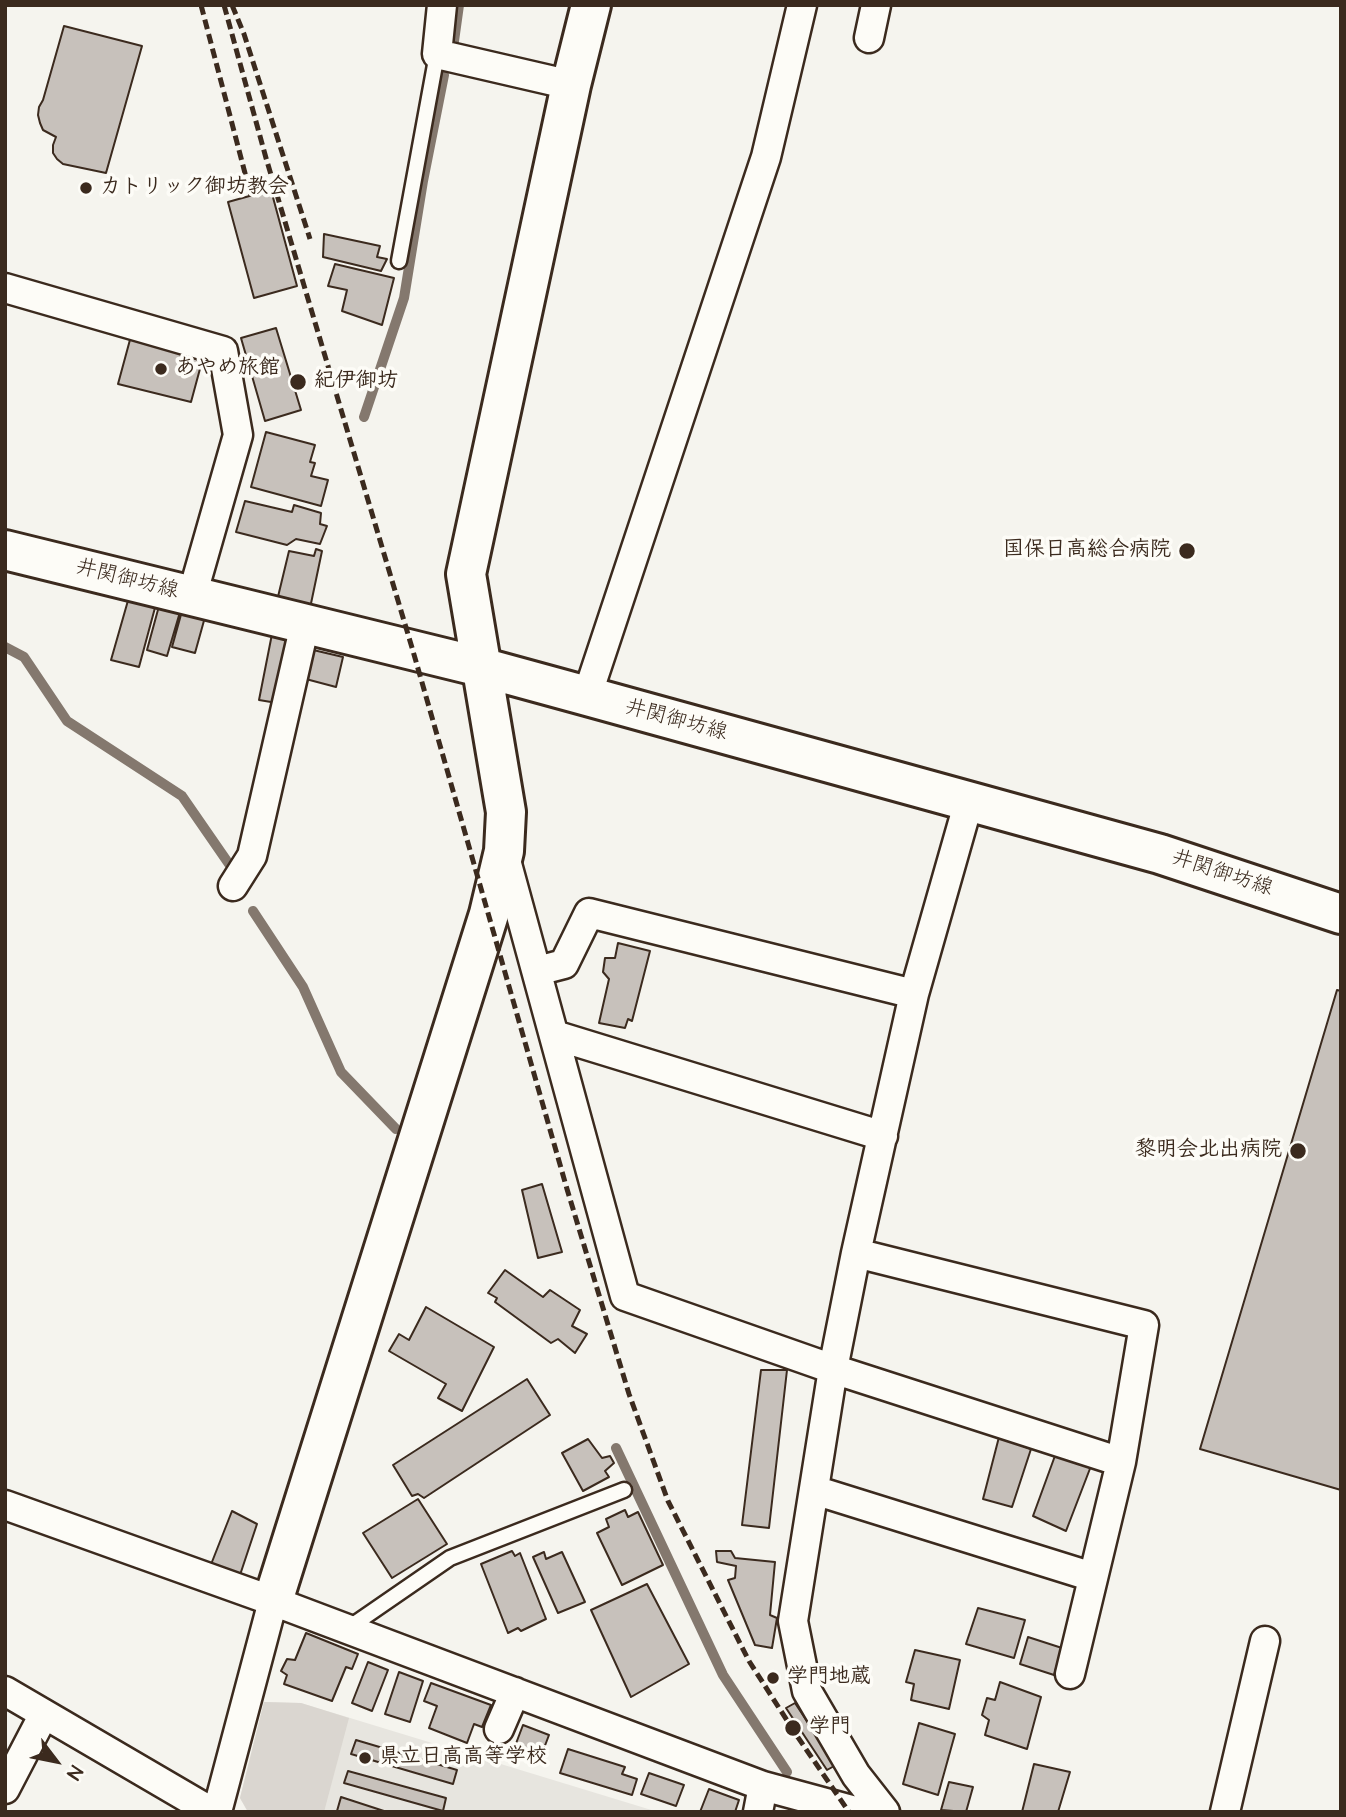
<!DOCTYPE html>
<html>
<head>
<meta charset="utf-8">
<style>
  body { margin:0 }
  #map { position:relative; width:1346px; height:1817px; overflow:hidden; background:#f5f4ee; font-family:"Architects Daughter",sans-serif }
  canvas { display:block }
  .frame { position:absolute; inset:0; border:7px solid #3b2a1e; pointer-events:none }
  .north { position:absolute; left:21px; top:1726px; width:70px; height:70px; -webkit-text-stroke:5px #fdfcf7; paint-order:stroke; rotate:122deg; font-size:19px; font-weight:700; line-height:28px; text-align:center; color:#3b2a1e }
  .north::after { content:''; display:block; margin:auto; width:24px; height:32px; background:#3b2a1e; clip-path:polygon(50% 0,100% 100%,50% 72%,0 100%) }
</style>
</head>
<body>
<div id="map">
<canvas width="1346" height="1817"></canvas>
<div class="frame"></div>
<div class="north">N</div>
</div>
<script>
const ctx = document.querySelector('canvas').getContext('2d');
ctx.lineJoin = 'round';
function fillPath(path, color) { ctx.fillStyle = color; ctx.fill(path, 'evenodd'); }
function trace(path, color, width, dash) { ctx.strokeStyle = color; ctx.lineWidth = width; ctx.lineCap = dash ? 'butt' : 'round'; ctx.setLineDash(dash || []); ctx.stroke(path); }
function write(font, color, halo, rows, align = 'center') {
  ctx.font = font + ' "Architects Daughter","Klee One",sans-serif'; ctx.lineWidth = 7; ctx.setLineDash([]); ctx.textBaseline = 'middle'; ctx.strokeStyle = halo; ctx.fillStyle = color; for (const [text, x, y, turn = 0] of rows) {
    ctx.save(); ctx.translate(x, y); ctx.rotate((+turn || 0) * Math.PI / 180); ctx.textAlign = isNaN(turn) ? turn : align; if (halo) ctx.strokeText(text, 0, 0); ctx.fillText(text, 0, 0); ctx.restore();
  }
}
fillPath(new Path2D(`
  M 264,1702 L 301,1703 L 658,1812 L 248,1812 L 240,1798 Z`), '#e7e5df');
fillPath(new Path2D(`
  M 264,1702 L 301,1703 L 349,1718 L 324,1812 L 248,1812 L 240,1798 Z`), '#dad6d0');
trace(new Path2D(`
  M 454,41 L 459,5
  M 364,417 L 404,298 L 423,181 L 444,75
  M 5,647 L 24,657 L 67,721 L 182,796 L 229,864
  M 253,911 L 303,987 L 341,1072 L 396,1129
  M 616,1448 L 723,1675 L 787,1772`), '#84786e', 10);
const building = new Path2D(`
  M 64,26 L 142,46 L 106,173 L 63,164 L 57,159 L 53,153 L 53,145 L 56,137 L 43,130 L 40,123 L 38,115 L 39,107 L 43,100 Z
  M 271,190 L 297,286 L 254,298 L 228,202 Z
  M 324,234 L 380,246 L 377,257 L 387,259 L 381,271 L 323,257 Z
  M 335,264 L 394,278 L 382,325 L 342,311 L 347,290 L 328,286 Z
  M 276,328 L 301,410 L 265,421 L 241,338 Z
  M 131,336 L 204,354 L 191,402 L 118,384 Z
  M 266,432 L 315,445 L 310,462 L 315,463 L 311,476 L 328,480 L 321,506 L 251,487 Z
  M 245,501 L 292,512 L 294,505 L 321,513 L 320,524 L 327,526 L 320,544 L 296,539 L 287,545 L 236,532 Z
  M 316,549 L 322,551 L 309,613 L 276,605 L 289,551 L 314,556 Z
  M 129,597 L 156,604 L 139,667 L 111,660 Z
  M 159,606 L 180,612 L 167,656 L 147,650 Z
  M 182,611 L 205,617 L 195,653 L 172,647 Z
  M 272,634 L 296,639 L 283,704 L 259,700 Z
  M 309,649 L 343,657 L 336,687 L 302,678 Z
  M 618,943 L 650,951 L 632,1021 L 628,1019 L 625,1028 L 599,1023 L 609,979 L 603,972 L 605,958 L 615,958 Z
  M 1337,990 L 1341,991 L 1341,1490 L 1200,1449 Z
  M 542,1184 L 562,1252 L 538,1258 L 522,1190 Z
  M 505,1270 L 543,1297 L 550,1290 L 580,1310 L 572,1326 L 587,1334 L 575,1353 L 558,1339 L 551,1343 L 495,1302 L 497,1298 L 488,1293 Z
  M 426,1307 L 494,1347 L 462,1411 L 438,1398 L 446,1384 L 389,1351 L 399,1334 L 409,1340 Z
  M 761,1370 L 787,1370 L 769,1528 L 742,1525 Z
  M 527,1379 L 550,1415 L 424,1498 L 418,1494 L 412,1496 L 393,1465 Z
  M 999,1437 L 1031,1449 L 1012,1507 L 983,1499 Z
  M 588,1439 L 602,1458 L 610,1456 L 614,1463 L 605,1471 L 609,1477 L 583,1491 L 562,1453 Z
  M 1056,1453 L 1091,1466 L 1066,1531 L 1033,1516 Z
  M 418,1499 L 447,1544 L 392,1578 L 363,1533 Z
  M 625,1510 L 628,1517 L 638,1512 L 663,1565 L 622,1585 L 597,1533 L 609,1527 L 606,1519 Z
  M 232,1511 L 257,1524 L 239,1578 L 210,1567 Z
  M 512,1551 L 515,1556 L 520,1553 L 546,1619 L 521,1631 L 518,1628 L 508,1633 L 481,1564 Z
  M 716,1551 L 731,1551 L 735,1558 L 775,1562 L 770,1615 L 777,1618 L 772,1648 L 755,1645 L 728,1580 L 735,1578 L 736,1566 L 717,1562 Z
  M 544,1552 L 546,1559 L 562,1552 L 585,1602 L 558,1613 L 533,1557 Z
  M 647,1584 L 689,1664 L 631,1697 L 591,1610 Z
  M 978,1608 L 1025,1620 L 1014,1658 L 966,1644 Z
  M 306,1633 L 358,1654 L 352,1669 L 346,1667 L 332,1701 L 284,1684 L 287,1675 L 281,1671 L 287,1659 L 295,1660 Z
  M 1028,1637 L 1062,1648 L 1054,1675 L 1020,1664 Z
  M 915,1650 L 960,1660 L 949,1709 L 911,1700 L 914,1684 L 906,1682 Z
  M 368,1662 L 388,1670 L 372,1711 L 352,1703 Z
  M 399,1672 L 423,1681 L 410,1722 L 385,1714 Z
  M 1000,1682 L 1041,1697 L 1027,1749 L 985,1735 L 989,1720 L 982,1715 L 987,1698 L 995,1700 Z
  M 431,1683 L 491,1705 L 482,1727 L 474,1724 L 467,1743 L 429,1728 L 437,1706 L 424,1701 Z
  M 795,1703 L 836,1765 L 827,1770 L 786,1708 Z
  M 919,1723 L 955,1734 L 938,1795 L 903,1784 Z
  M 523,1725 L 549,1735 L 538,1764 L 512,1754 Z
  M 356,1740 L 457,1770 L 453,1784 L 351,1754 Z
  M 568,1749 L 625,1767 L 622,1774 L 637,1779 L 632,1795 L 560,1773 Z
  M 1034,1764 L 1070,1772 L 1058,1812 L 1022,1812 Z
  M 348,1771 L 446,1798 L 443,1811 L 344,1783 Z
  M 649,1773 L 684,1785 L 676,1806 L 641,1794 Z
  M 949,1782 L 973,1787 L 966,1812 L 941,1810 Z
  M 709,1789 L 739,1800 L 735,1812 L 700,1812 Z
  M 341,1797 L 387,1812 L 337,1811 Z`);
fillPath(building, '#c7c1bb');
trace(building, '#3b2a1e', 2);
const lane = new Path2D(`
  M 399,261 L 437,54
  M 347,1629 L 450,1558 L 624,1490`);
const street = new Path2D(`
  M 442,5 L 437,54 L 571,85
  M 869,38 L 876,5
  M 5,288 L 223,351 L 238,435 L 192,596
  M 587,696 L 766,157 L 802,5
  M 504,853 L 625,1296 L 833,1369 L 856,1253 L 914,994 L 969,801
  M 233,886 L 252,856 L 305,624
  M 537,971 L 564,964 L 589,913 L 914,994
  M 554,1035 L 883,1136
  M 856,1253 L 1144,1325 L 1121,1462 L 1070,1674
  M 814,1490 L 1093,1577
  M 5,1505 L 273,1601 L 763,1786 L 859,1812
  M 5,1691 L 212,1812
  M 499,1729 L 515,1692
  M 5,1789 L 44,1714
  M 217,1812 L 273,1601
  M 758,1812 L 763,1786
  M 885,1812 L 856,1775 L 807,1691 L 793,1621 L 833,1369 L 1121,1462
  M 1225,1812 L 1265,1641`);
const secondary = new Path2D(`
  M 5,550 L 481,667 L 587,696 L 1160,854 L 1341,914
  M 273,1601 L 489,914 L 504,851 L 506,812 L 466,574 L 571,85 L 591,5`);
trace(lane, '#3b2a1e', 19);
trace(street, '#3b2a1e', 33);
trace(secondary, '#3b2a1e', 44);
trace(lane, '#fdfcf7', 14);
trace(street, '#fdfcf7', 28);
trace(secondary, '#fdfcf7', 38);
trace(new Path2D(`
  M 201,5 L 251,196
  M 224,5 L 266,158 L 413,651 L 567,1189 L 629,1394 L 668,1501 L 749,1661 L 797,1736 L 849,1812
  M 232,5 L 244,34 L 310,239`), '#3b2a1e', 5, [10, 5]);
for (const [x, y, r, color] of [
  [86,188,7,"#3b2a1e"],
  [161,369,7,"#3b2a1e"],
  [298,382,9,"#3b2a1e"],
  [1187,551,9,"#3b2a1e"],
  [1298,1151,9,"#3b2a1e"],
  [773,1678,7,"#3b2a1e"],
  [793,1728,9,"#3b2a1e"],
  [365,1758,7,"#3b2a1e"]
]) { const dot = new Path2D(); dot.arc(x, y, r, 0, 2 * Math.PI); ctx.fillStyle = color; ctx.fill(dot); trace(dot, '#fdfcf7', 2.5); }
write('bold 21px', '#3b2a1e', '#fdfcf7', [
  ["カトリック御坊教会",100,188],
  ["あやめ旅館",175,369],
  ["紀伊御坊",314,382],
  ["国保日高総合病院",1171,551,"right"],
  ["黎明会北出病院",1282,1151,"right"],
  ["学門地蔵",787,1678],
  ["学門",809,1728],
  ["県立日高高等学校",379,1758]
], 'left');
write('21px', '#3b2a1e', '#fdfcf7', [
  ["井関御坊線",127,580,14],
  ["井関御坊線",676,721,15],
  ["井関御坊線",1222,874,18]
]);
</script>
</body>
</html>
